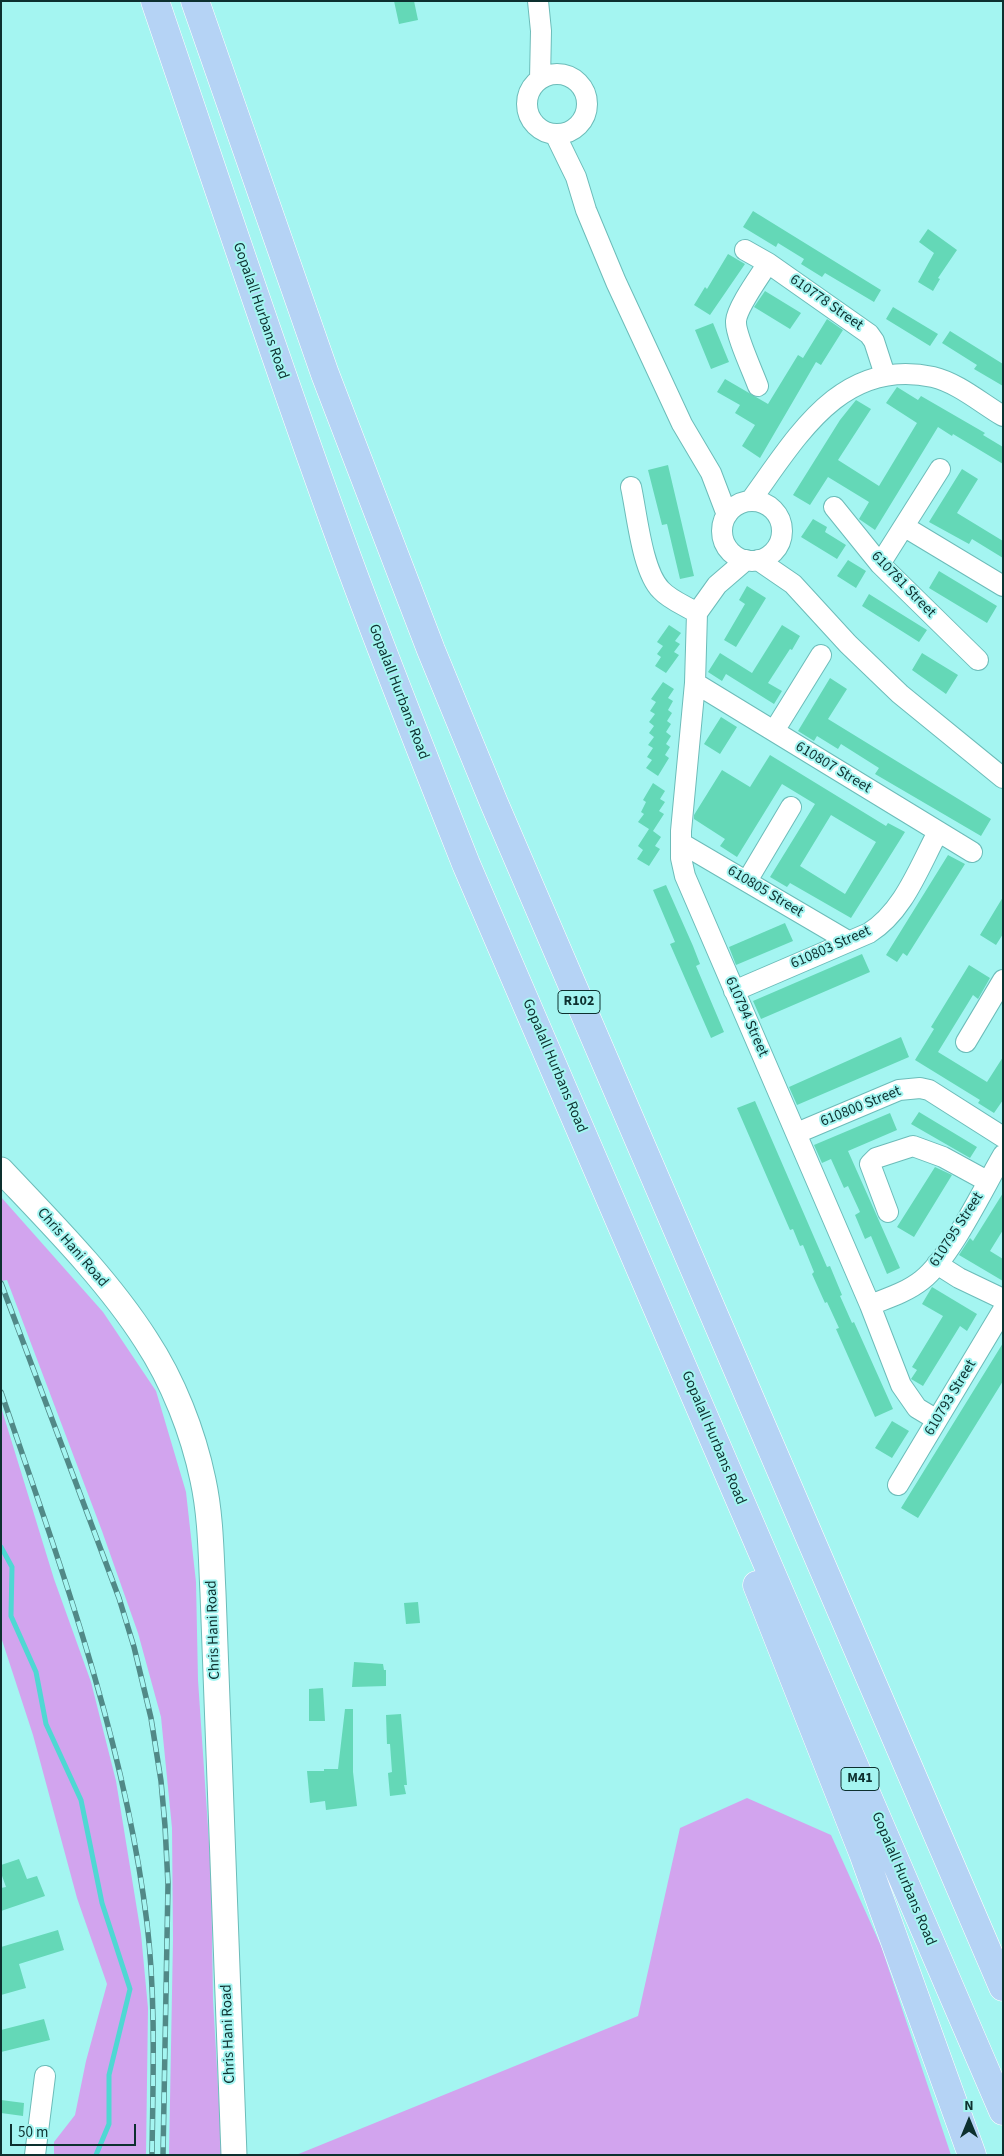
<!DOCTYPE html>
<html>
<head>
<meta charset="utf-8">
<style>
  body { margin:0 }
  #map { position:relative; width:1004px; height:2156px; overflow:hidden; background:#a4f5f1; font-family:"Source Sans 3",sans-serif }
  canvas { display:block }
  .frame { position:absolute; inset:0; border:2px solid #0d302f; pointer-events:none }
  .north { position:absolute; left:944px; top:2096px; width:50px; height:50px; -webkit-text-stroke:4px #a4f5f1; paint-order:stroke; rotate:0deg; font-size:14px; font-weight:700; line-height:20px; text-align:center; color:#0d302f }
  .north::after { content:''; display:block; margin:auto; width:18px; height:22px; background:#0d302f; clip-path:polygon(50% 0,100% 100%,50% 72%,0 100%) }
  .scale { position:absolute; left:10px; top:2124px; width:126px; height:22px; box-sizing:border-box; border:2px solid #0d302f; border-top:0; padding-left:6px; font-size:15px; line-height:18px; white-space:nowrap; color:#0d302f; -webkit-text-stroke:4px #a4f5f1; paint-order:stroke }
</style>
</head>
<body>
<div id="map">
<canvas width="1004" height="2156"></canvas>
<div class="frame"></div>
<div class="north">N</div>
<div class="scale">50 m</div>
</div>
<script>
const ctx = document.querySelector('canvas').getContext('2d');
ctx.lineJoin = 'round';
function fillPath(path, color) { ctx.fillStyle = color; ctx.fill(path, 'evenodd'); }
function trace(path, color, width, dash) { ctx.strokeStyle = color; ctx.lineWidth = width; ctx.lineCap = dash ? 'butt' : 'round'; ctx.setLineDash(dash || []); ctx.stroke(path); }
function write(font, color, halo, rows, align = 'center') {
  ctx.font = font + ' "Source Sans 3",sans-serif'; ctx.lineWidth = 4; ctx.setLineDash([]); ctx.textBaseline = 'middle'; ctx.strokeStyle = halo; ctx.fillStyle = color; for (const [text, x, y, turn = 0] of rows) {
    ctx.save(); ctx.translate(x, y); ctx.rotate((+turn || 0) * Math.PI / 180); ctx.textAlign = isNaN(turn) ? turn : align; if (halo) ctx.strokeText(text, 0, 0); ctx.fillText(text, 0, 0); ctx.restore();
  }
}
fillPath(new Path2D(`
  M 1,1197 L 103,1312 L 156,1391 L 186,1492 L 196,1582 L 198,1680 L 211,1872 L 213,2000 L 222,2155 L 169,2155 L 173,1939 L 172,1828 L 161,1717 L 138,1633 L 102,1531 L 7,1280 L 1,1281 Z
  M 1,1407 L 54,1579 L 91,1682 L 116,1781 L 141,1934 L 148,2008 L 146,2155 L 54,2155 L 54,2142 L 75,2115 L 86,2061 L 107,1984 L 77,1898 L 33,1735 L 1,1637 Z
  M 747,1798 L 831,1835 L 881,1946 L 951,2155 L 296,2155 L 638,2016 L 680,1828 Z`), '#d2a4ee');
trace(new Path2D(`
  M 1,1547 L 12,1567 L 11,1616 L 36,1672 L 46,1724 L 81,1800 L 102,1903 L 130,1989 L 109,2075 L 109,2124 L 96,2155`), '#4fd8d3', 5);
fillPath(new Path2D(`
  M 394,1 L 414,1 L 418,20 L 399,24 Z
  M 753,211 L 881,290 L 874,302 L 825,273 L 822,277 L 801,264 L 804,259 L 778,243 L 776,247 L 743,227 Z
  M 928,229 L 957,250 L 938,278 L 940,279 L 933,291 L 918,282 L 934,253 L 919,242 Z
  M 728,254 L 745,264 L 710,315 L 694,305 L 705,287 L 707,289 Z
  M 765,291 L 801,313 L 790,329 L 754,307 Z
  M 893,307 L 938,334 L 930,346 L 886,319 Z
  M 827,319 L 843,330 L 821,365 L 816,362 L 760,458 L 742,446 L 755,425 L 735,413 L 740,405 L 717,392 L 725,379 L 768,404 L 798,355 L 803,358 Z
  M 713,323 L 729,362 L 711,369 L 695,330 Z
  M 950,331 L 1003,364 L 1003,386 L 974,369 L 977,365 L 942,343 Z
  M 897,387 L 918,400 L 921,396 L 985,433 L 983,435 L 1003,447 L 1003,464 L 953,434 L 952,436 L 938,427 L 875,530 L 859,519 L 869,502 L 828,477 L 810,505 L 793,495 L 840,420 L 856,400 L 871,409 L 838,460 L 879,486 L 917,423 L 886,403 Z
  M 668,465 L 694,576 L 680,579 L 667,524 L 662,525 L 648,470 Z
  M 962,469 L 978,479 L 957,513 L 1003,541 L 1003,558 L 972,539 L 969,544 L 929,522 Z
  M 813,519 L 827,527 L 825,532 L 846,545 L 837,559 L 801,537 Z
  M 848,560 L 866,571 L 856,588 L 837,576 Z
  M 939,571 L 997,606 L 987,623 L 929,588 Z
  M 747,586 L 766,598 L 736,647 L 724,640 L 745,604 L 739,600 Z
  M 869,594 L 927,630 L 919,642 L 862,606 Z
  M 669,625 L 681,633 L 675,641 L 680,644 L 674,652 L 679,655 L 666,673 L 655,666 L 661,657 L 657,654 L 663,646 L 657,642 Z
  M 782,625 L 800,636 L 792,650 L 790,649 L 768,683 L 782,691 L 774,704 L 726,674 L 722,681 L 708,672 L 720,653 L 752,673 Z
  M 922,653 L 958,675 L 946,694 L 912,670 Z
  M 830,678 L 847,689 L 828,719 L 991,819 L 981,836 L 875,774 L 879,768 L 841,744 L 838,749 L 817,736 L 814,741 L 798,731 Z
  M 663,682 L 674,689 L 668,698 L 673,701 L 668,710 L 672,713 L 667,721 L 671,724 L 666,732 L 671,736 L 666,744 L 670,747 L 665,755 L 669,758 L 658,776 L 646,768 L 652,760 L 647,757 L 653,748 L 648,745 L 654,737 L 649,733 L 654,726 L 649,722 L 655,714 L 650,711 L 656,702 L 651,699 Z
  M 721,717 L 737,727 L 720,754 L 704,744 Z
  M 770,755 L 886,826 L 888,823 L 905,832 L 851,918 L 790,883 L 787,887 L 770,877 L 815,804 L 782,784 L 737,857 L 720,846 L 725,839 L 694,819 L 694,815 L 722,770 L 750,787 ZM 831,815 L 876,842 L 845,894 L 800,866 Z
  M 653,783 L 665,791 L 660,799 L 665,802 L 659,811 L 664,814 L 653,831 L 661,837 L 655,846 L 660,849 L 649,866 L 637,859 L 643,850 L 638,846 L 649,829 L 638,822 L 644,814 L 641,812 L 646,802 L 643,800 Z
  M 948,855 L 965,864 L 907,956 L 903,953 L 897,962 L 886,955 Z
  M 666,885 L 693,946 L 700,964 L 696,966 L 724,1032 L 711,1038 L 670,944 L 675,942 L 653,890 Z
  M 1003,897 L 1003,934 L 996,945 L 980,935 Z
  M 785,923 L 793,941 L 736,965 L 729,947 Z
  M 862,954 L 870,972 L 761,1019 L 753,1001 Z
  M 969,965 L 990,978 L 978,999 L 973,995 L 938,1052 L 987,1082 L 1003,1057 L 1003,1100 L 994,1113 L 978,1103 L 980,1100 L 915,1060 L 934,1029 L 931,1027 Z
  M 901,1037 L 909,1057 L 797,1105 L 789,1087 Z
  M 755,1101 L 827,1267 L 830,1266 L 842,1295 L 840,1296 L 852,1323 L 854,1322 L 893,1409 L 875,1417 L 836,1329 L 839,1328 L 827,1302 L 825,1303 L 812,1274 L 814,1272 L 803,1245 L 800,1246 L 793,1229 L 790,1230 L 737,1108 Z
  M 919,1112 L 977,1147 L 970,1158 L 911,1124 Z
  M 890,1113 L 897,1130 L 848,1151 L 900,1268 L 887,1274 L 871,1236 L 865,1239 L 855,1215 L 860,1212 L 848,1186 L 844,1188 L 831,1159 L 822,1163 L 814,1145 Z
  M 935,1167 L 952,1175 L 914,1237 L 897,1227 Z
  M 1003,1193 L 1003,1230 L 990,1251 L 1003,1259 L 1003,1281 L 959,1255 L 970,1238 L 973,1241 Z
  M 932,1287 L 977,1314 L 967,1331 L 960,1326 L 923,1386 L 911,1379 L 917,1370 L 912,1367 L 943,1316 L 922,1304 Z
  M 1003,1343 L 1003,1381 L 918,1518 L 901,1508 Z
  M 892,1421 L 909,1431 L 892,1458 L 875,1448 Z
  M 418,1602 L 420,1623 L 406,1624 L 404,1603 Z
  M 354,1662 L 383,1664 L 384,1670 L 386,1670 L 386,1686 L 352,1687 Z
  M 323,1688 L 325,1721 L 309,1721 L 309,1689 Z
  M 345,1709 L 353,1709 L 353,1772 L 357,1806 L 326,1810 L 325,1801 L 310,1803 L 307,1771 L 324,1771 L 324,1769 L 338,1769 Z
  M 401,1714 L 407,1785 L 404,1785 L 406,1794 L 390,1796 L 388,1773 L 392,1772 L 390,1744 L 387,1744 L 386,1715 Z
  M 19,1859 L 27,1879 L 37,1876 L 45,1896 L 1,1911 L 1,1888 L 6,1887 L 1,1873 L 1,1865 Z
  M 58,1930 L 64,1950 L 19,1964 L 26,1988 L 1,1995 L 1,1947 Z
  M 44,2019 L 50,2040 L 1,2052 L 1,2030 Z
  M 1,2100 L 24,2103 L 23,2116 L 1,2113 Z`), '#64d8b7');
const minor = new Path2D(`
  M 538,1 L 541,31 L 540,79
  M527 104a30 30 0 1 1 60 0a30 30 0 1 1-60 0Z
  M 555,134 L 576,177 L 586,210 L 616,282 L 682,424 L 711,473 L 727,515
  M 745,250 L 768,263 L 869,334 L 874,341 L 885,375
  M 758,386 C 753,372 735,334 736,321 C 737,307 760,276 768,263
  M 631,487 C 637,514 642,571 661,590 C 670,600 686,606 697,613
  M 751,500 C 797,437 841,357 933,377 C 958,383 981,403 1003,416
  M722 531a30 30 0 1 1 60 0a30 30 0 1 1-60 0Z
  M 834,507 L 880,564 L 978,660
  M 905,527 L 1003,586
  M 746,560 L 717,585 L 697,613 L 695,683 L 681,831 L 681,858 L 685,876 L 870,1305 L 901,1385 L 917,1408 L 937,1420
  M 758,560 L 793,584 L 848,644 L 900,694 L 1003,778
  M 880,564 L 940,469
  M 695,683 L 972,852
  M 774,731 L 821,655
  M 681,843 L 848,941
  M 747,881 L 791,807
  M 734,991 L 869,933 C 904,911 919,867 938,832
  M 966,1042 L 1003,980
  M 797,1133 L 899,1090 L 920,1088 L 929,1090 L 1003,1137
  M 888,1212 L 870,1164 L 876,1158 L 913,1146 L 943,1157 L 987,1181
  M 937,1264 L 959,1278 L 1003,1299
  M 870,1305 C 888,1298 907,1292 922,1280 C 951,1257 983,1189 1003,1155
  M 898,1485 L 1003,1310
  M 35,2155 L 45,2076`);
const tertiary = new Path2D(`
  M 1,1170 C 51,1223 107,1279 146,1340 C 173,1381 193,1432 203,1480 C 211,1517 211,1555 213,1593 L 234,2155`);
const motorway = new Path2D(`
  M 155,1 C 217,183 277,366 343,546 C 382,653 424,758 466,864 L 1003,2111
  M 195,1 L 325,374 L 431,650 L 494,803 L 1003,1987
  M 757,1585 L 863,1853 L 972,2155`);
trace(minor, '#6cbcb9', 22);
trace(tertiary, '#6cbcb9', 27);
trace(motorway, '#fff', 29);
trace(minor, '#fff', 20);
trace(tertiary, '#fff', 25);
trace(motorway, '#b5d3f5', 28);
const rail = new Path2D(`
  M 1,1283 L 119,1598 L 134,1647 L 151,1718 L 161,1781 L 165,1826 L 168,1884 L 163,2155
  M 1,1392 C 60,1564 125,1741 147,1923 C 156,1999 153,2078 152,2155`);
trace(rail, '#518987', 5.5);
trace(rail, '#a4f5f1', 4, [11]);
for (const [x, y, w] of [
  [579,1002,42],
  [860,1779,38]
]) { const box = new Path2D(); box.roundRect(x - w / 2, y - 11.5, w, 23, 4); ctx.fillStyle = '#a4f5f1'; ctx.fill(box); trace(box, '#0d302f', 1); }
write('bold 14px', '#0d302f', null, [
  ["R102",579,1002],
  ["M41",860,1779]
]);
write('15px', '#0d302f', '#a4f5f1', [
  ["610778 Street",826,303,35],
  ["Gopalall Hurbans Road",260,311,71],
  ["610781 Street",903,585,46],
  ["Gopalall Hurbans Road",398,692,69],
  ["610807 Street",833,768,31],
  ["610805 Street",765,892,31],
  ["610803 Street",831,948,-24],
  ["610794 Street",746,1017,66],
  ["Gopalall Hurbans Road",554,1066,67],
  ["610800 Street",861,1107,-22],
  ["610795 Street",957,1230,-57],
  ["Chris Hani Road",72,1248,49],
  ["610793 Street",951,1398,-59],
  ["Gopalall Hurbans Road",713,1438,67],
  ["Chris Hani Road",214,1630,-92],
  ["Gopalall Hurbans Road",903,1879,67],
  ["Chris Hani Road",229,2034,-92]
]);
</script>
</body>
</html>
